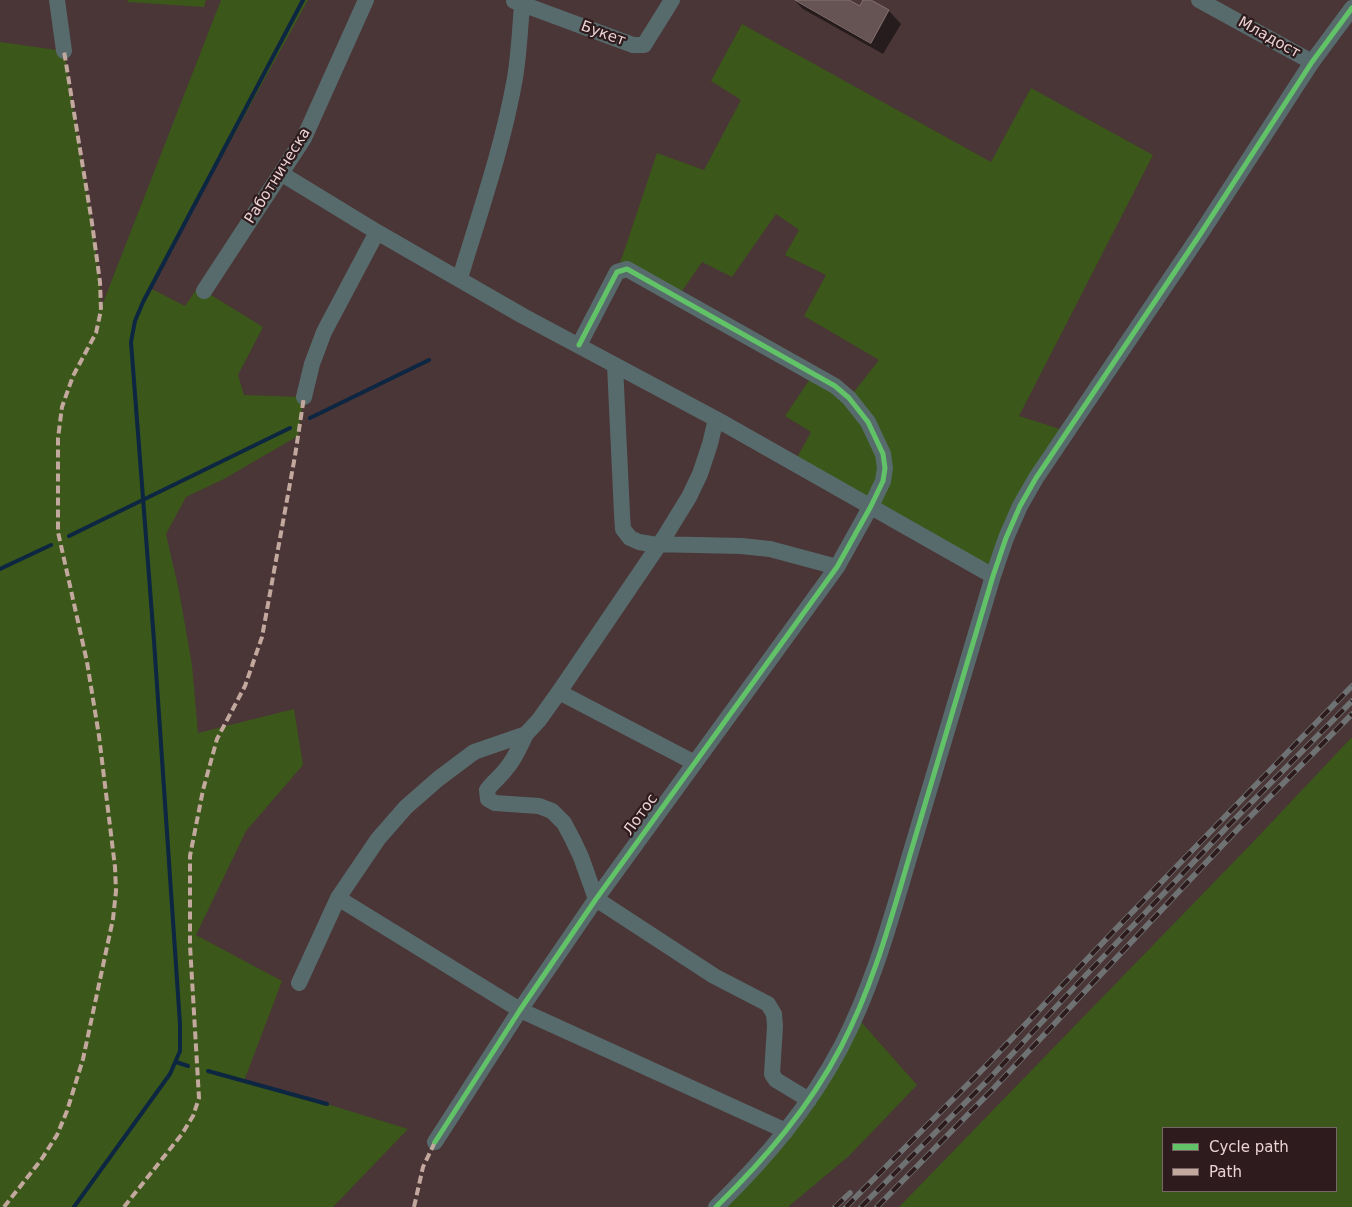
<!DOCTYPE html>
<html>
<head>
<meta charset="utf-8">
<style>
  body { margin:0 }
  #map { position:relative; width:1352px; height:1207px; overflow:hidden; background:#4a3537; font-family:"DejaVu Sans",sans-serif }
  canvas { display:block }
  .legend { position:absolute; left:1162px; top:1127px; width:175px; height:65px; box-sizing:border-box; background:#2d1b1d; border:1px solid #796466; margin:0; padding:6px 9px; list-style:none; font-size:15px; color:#ebd2d4 }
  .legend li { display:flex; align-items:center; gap:10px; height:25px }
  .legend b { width:25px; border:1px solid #796466 }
</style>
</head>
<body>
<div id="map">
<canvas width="1352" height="1207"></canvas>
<ul class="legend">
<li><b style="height:6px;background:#61c268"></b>Cycle path</li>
<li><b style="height:6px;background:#c3a89e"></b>Path</li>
</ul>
</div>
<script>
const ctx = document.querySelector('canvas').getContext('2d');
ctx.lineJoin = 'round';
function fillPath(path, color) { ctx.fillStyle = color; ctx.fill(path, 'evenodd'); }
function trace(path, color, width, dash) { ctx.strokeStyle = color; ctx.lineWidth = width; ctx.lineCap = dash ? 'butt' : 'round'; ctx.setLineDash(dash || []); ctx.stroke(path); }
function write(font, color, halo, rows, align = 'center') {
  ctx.font = font + ' "DejaVu Sans",sans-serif'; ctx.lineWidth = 4.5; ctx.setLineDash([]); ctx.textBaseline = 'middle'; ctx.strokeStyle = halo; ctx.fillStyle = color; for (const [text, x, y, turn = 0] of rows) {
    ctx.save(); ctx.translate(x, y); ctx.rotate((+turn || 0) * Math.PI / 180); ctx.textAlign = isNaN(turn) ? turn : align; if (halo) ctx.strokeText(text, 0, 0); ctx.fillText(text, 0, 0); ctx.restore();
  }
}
fillPath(new Path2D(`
  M 128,0 L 206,0 L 204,7 L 127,2 Z
  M 221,0 L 308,0 L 150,288 L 185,306 L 198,287 L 263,327 L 238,375 L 244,395 L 304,397 L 298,436 L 224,479 L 186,497 L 166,534 L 179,591 L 192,665 L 198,733 L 294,709 L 303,765 L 246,831 L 196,935 L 282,981 L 244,1081 L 327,1104 L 408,1129 L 333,1207 L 0,1207 L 0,42 L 64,51 L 92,223 L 100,282 L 101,308 Z
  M 742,24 L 991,162 L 1031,88 L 1153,155 L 1019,416 L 1066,431 L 993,576 L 794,463 L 811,432 L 785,416 L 814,373 L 849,398 L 879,360 L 804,316 L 826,275 L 785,255 L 799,230 L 776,214 L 732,277 L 702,262 L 678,297 L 617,272 L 657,153 L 704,170 L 741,100 L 711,81 Z
  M 1352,737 L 1352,1207 L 899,1207 L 1254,841 ZM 1163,1128 L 1336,1128 L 1336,1191 L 1163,1191 Z
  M 856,1016 L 917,1085 L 849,1156 L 788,1207 L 717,1207 L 751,1172 Z`), '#3b571a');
fillPath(new Path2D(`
  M 794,0 L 846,0 L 860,8 L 865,0 L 869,0 L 889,11 L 901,24 L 883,54 L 803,9 Z`), '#0007');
trace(new Path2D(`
  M 310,418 L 429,360
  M 69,536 L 290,428
  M 0,569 L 51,545
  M 176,1062 L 188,1066
  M 208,1071 L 327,1104
  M 74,1207 L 170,1074 L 180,1051 L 180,1024 L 154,641 L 131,342 L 135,321 L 143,302 L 303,0`), '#0d2641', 4);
const building = new Path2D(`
  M 795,0 L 849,0 L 860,6 L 863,0 L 871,0 L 889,10 L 871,43 Z`);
fillPath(building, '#665454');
trace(building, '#847270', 1);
trace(new Path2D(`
  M 57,0 L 64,51
  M 1199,0 L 1312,62
  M 514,1 L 633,45 L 644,45 L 672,0
  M 282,174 L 377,232 L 523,316 L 716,419 L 993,576
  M 460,278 C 480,212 503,146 515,78 C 519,54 520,29 522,5
  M 204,291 L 304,138 L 366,0
  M 615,365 L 622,514 L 623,529 L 630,538 L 639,542 L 651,544 L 741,546 L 770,549 L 837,567
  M 304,397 L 312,364 L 324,332 L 377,232
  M 559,692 L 695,763
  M 526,734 C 520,746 515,759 506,769 C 500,777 493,782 487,790 L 488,799 L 495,803 L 539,806 L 552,811 L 564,823 L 573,840 L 581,857 L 596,899 L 714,976 L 768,1004 L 774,1014 L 775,1026 L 772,1074 L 776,1080 L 809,1100
  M 338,898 L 520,1010 L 786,1131
  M 299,983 L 338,898 L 378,839 L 406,807 L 438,779 L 474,752 L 526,734 L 539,720 L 559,692 L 665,536 L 689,497 L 700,474 L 710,444 L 716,419
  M 435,1142 L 520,1010 L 596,899 L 837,567 L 871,506 L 883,481 L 885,468 L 883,454 L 868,422 L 849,398 L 835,386 L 627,269 L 617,272 L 579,345
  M 716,1207 C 765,1159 809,1108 841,1047 C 874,984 892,915 912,848 C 939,757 966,666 993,576 L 1006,538 L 1020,506 L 1036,478 L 1201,233 L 1312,62 L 1352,8`), '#586b6c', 16);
const rail = new Path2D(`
  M 835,1207 L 850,1193
  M 846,1207 L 984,1068 L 1111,934 L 1352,686
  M 861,1207 L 990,1078 L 1067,995 L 1227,827 L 1352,701
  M 877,1207 L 994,1088 L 1233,834 L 1352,714`);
trace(rail, '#6f7273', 5.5);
trace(rail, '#2d1b1d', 4, [11]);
trace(new Path2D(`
  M 4,1207 L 41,1160 L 57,1135 L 67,1111 L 83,1059 L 113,919 L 116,891 L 115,867 L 99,736 L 87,662 L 58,532 L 58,438 L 62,407 L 73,376 L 96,333 L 101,310 L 100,282 L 92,223 L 64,51
  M 124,1207 L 182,1134 L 193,1116 L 199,1098 L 190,945 L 190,856 L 203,790 L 217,739 L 245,686 L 262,637 L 295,456 L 304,397
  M 414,1207 L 423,1167 L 435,1142`), '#c3a89e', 4, [8, 4]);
trace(new Path2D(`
  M 435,1142 L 520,1010 L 596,899 L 837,567 L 871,506 L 883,481 L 885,468 L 883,454 L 868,422 L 849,398 L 835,386 L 627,269 L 617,272 L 579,345
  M 716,1207 C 765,1159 809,1108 841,1047 C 874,984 892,915 912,848 C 939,757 966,666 993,576 L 1006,538 L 1020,506 L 1036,478 L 1201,233 L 1312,62 L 1352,8`), '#61c268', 5);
write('15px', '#ebd2d4', '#2d1b1d', [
  ["Букет",603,34,20],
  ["Младост",1269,38,29],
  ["Работническа",278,176,-58],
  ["Лотос",641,815,-54]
]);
</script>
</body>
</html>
